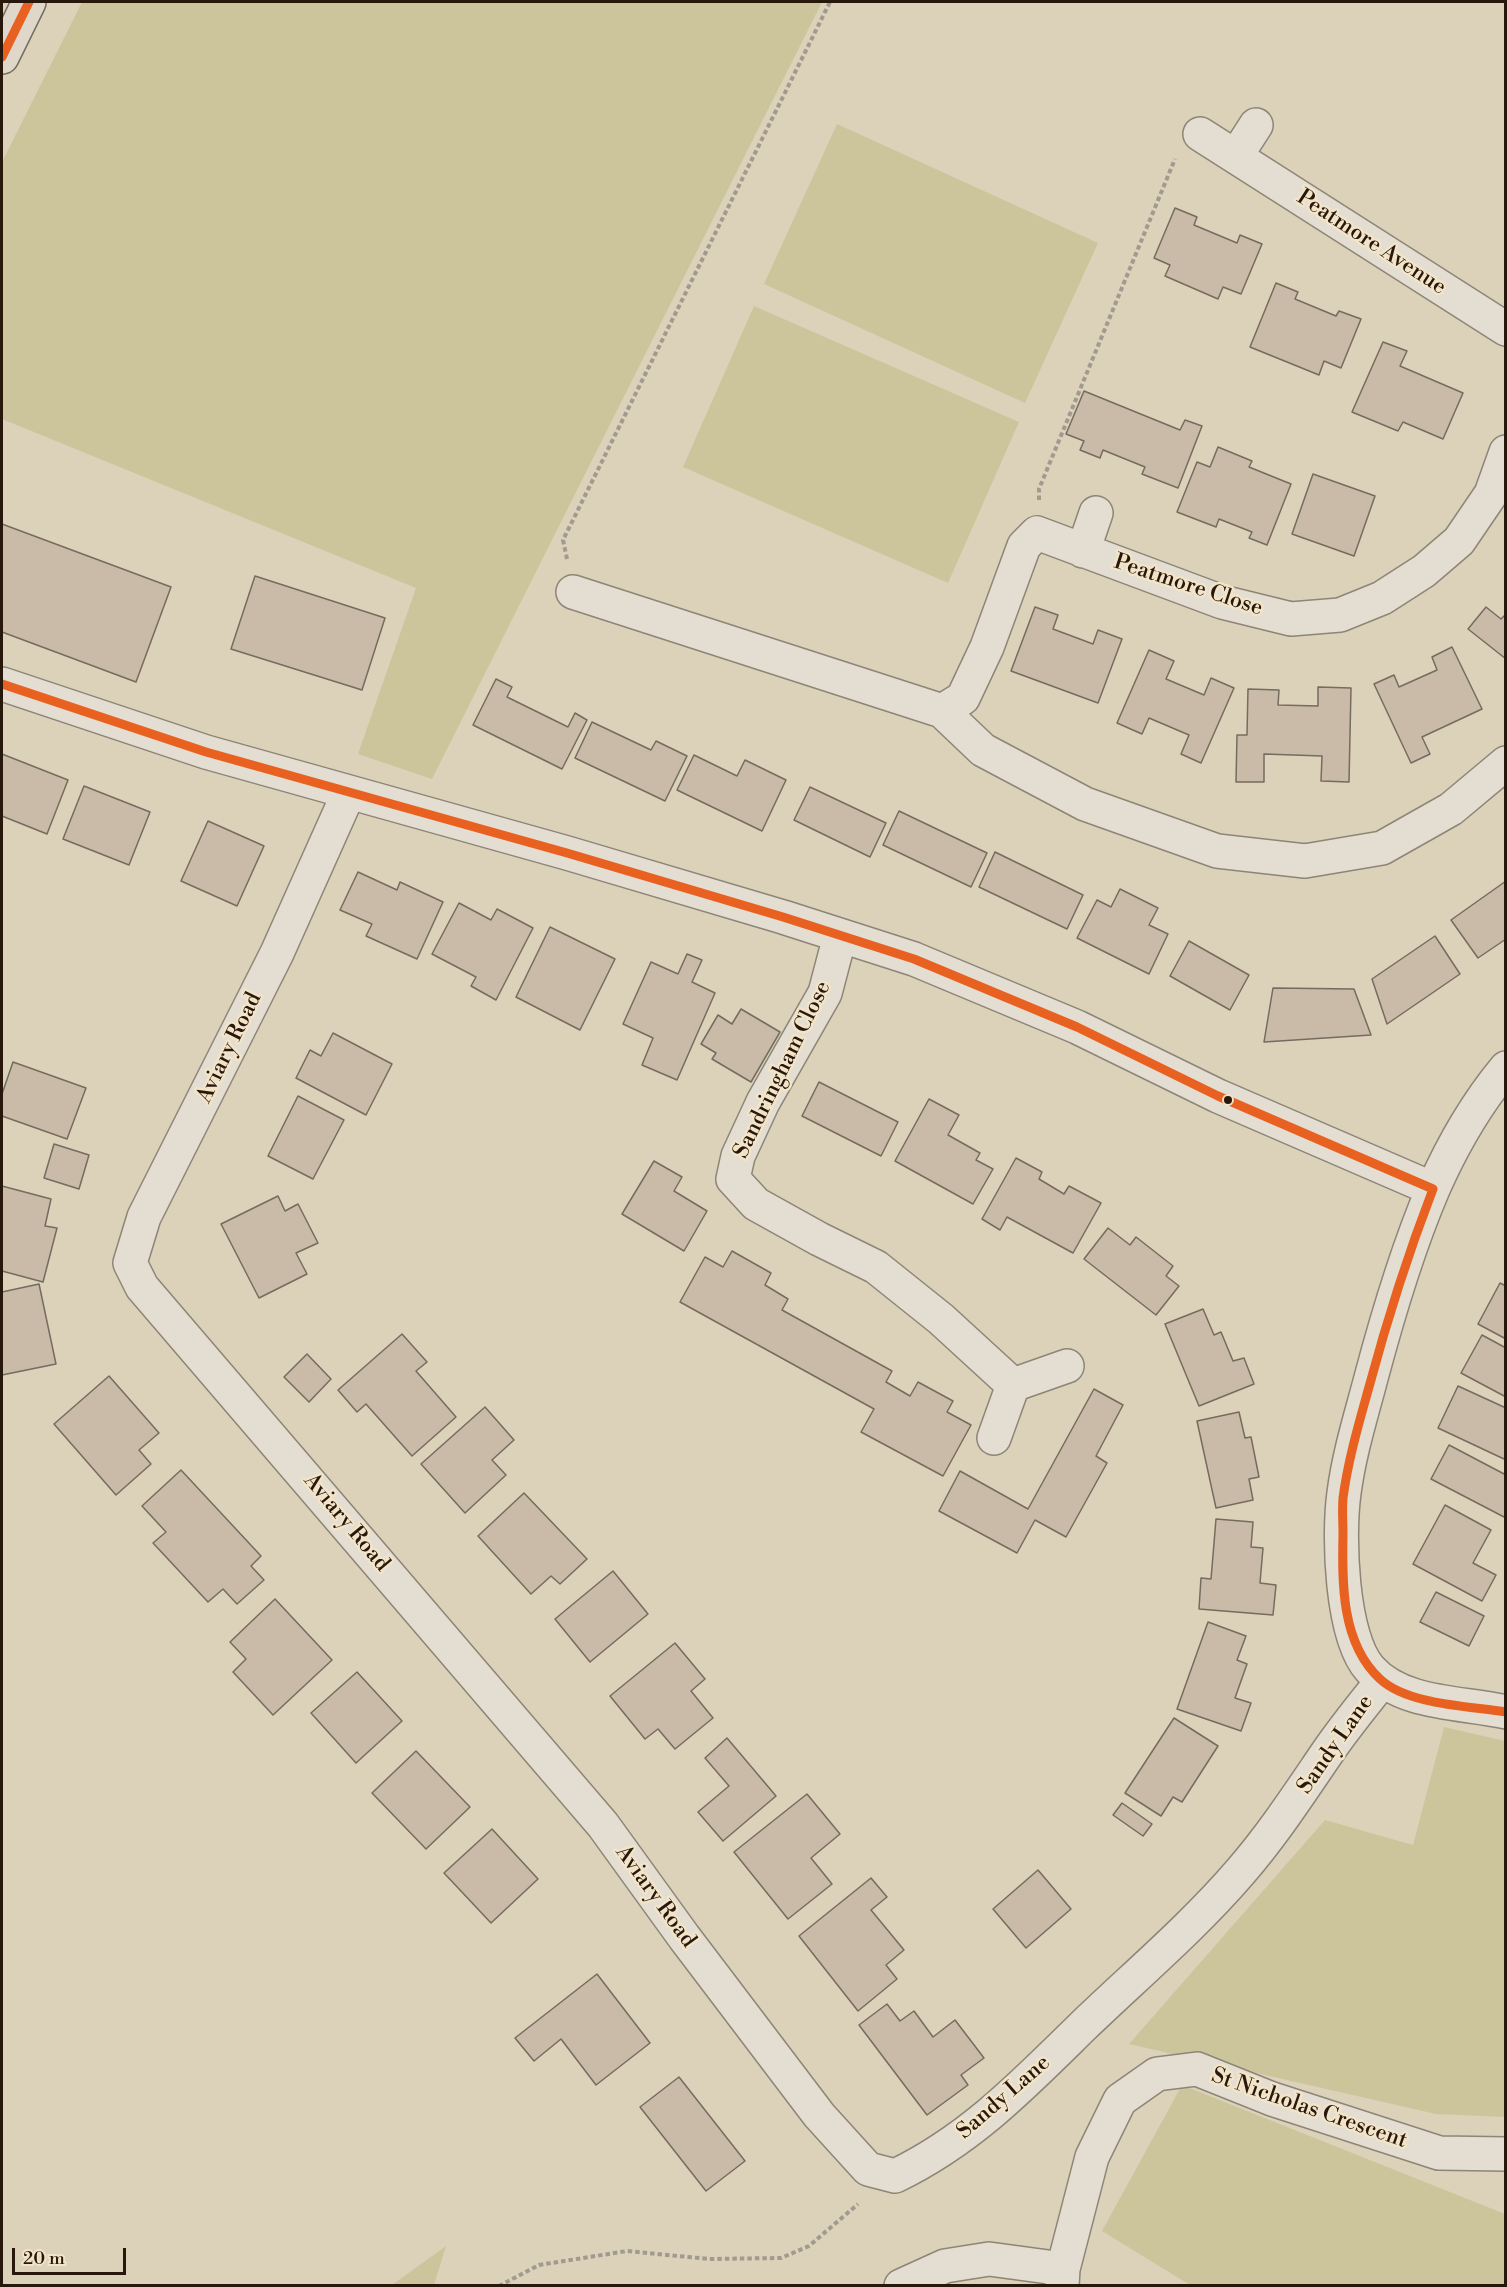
<!DOCTYPE html>
<html>
<head>
<meta charset="utf-8">
<style>
  body { margin:0 }
  #map { position:relative; width:1507px; height:2287px; overflow:hidden; background:#dcd1b9; font-family:"Libre Bodoni",serif }
  canvas { display:block }
  .frame { position:absolute; inset:0; border:3px solid #28170b; pointer-events:none }
  .scale { position:absolute; left:12px; top:2248px; width:114px; height:27px; box-sizing:border-box; border:3px solid #28170b; border-top:0; padding-left:8px; font-size:18px; line-height:21px; white-space:nowrap; color:#28170b; -webkit-text-stroke:4px #f2e4c8; paint-order:stroke }
</style>
</head>
<body>
<div id="map">
<canvas width="1507" height="2287"></canvas>
<div class="frame"></div>
<div class="scale">20 m</div>
</div>
<script>
const ctx = document.querySelector('canvas').getContext('2d');
ctx.lineJoin = 'round';
function fillPath(path, color) { ctx.fillStyle = color; ctx.fill(path, 'evenodd'); }
function trace(path, color, width, dash) { ctx.strokeStyle = color; ctx.lineWidth = width; ctx.lineCap = dash ? 'butt' : 'round'; ctx.setLineDash(dash || []); ctx.stroke(path); }
function write(font, color, halo, rows, align = 'center') {
  ctx.font = font + ' "Libre Bodoni",serif'; ctx.lineWidth = 5; ctx.setLineDash([]); ctx.textBaseline = 'middle'; ctx.strokeStyle = halo; ctx.fillStyle = color; for (const [text, x, y, turn = 0] of rows) {
    ctx.save(); ctx.translate(x, y); ctx.rotate((+turn || 0) * Math.PI / 180); ctx.textAlign = isNaN(turn) ? turn : align; if (halo) ctx.strokeText(text, 0, 0); ctx.fillText(text, 0, 0); ctx.restore();
  }
}
fillPath(new Path2D(`
  M 82,2 L 822,2 L 432,779 L 358,754 L 416,588 L 2,419 L 2,162 Z
  M 837,124 L 1098,243 L 1025,403 L 764,284 Z
  M 754,306 L 1019,422 L 948,583 L 683,467 Z
  M 1444,1727 L 1505,1741 L 1505,2117 L 1436,2114 L 1129,2044 L 1325,1820 L 1413,1845 Z
  M 1182,2085 L 1505,2214 L 1505,2285 L 1190,2285 L 1102,2231 Z
  M 446,2246 L 434,2285 L 392,2285 Z`), '#ccc59c');
const building = new Path2D(`
  M 1175,208 L 1197,217 L 1194,225 L 1237,243 L 1240,235 L 1262,244 L 1241,294 L 1223,287 L 1218,299 L 1165,276 L 1170,265 L 1154,258 Z
  M 1276,283 L 1298,292 L 1295,299 L 1336,316 L 1339,311 L 1361,319 L 1341,368 L 1324,361 L 1319,375 L 1250,347 Z
  M 1383,342 L 1407,351 L 1400,366 L 1463,393 L 1443,439 L 1403,422 L 1398,431 L 1352,412 Z
  M 1084,391 L 1180,430 L 1185,420 L 1202,426 L 1178,488 L 1142,474 L 1145,467 L 1103,450 L 1100,458 L 1080,450 L 1084,441 L 1066,434 Z
  M 1218,447 L 1252,461 L 1249,467 L 1291,484 L 1267,545 L 1249,538 L 1252,532 L 1219,519 L 1216,527 L 1177,512 L 1197,462 L 1210,467 Z
  M 1313,474 L 1375,496 L 1354,556 L 1292,534 Z
  M 2,524 L 171,587 L 136,682 L 2,632 Z
  M 255,576 L 385,618 L 362,690 L 231,649 Z
  M 1035,607 L 1058,615 L 1053,629 L 1093,644 L 1098,630 L 1122,639 L 1098,703 L 1011,671 Z
  M 1486,607 L 1501,619 L 1506,614 L 1506,659 L 1468,629 Z
  M 1452,647 L 1482,709 L 1422,737 L 1430,754 L 1411,763 L 1374,684 L 1394,675 L 1399,687 L 1437,670 L 1432,657 Z
  M 1149,650 L 1174,661 L 1166,679 L 1204,695 L 1211,678 L 1234,688 L 1201,763 L 1181,754 L 1189,735 L 1149,718 L 1142,734 L 1117,723 Z
  M 496,679 L 512,687 L 507,697 L 568,727 L 575,713 L 587,720 L 562,769 L 473,725 Z
  M 1318,687 L 1351,688 L 1349,782 L 1321,781 L 1322,756 L 1264,754 L 1264,782 L 1236,782 L 1237,735 L 1247,735 L 1248,689 L 1279,690 L 1278,705 L 1318,706 Z
  M 592,722 L 651,750 L 656,741 L 687,756 L 665,801 L 575,758 Z
  M 2,754 L 68,780 L 47,834 L 2,816 Z
  M 694,755 L 737,776 L 745,760 L 786,780 L 762,831 L 677,790 Z
  M 84,786 L 150,812 L 129,865 L 63,839 Z
  M 810,787 L 886,823 L 870,857 L 794,820 Z
  M 899,811 L 987,853 L 971,887 L 883,845 Z
  M 208,821 L 264,846 L 237,906 L 181,881 Z
  M 995,852 L 1083,895 L 1067,929 L 979,887 Z
  M 358,872 L 397,890 L 400,882 L 443,902 L 417,959 L 366,936 L 372,924 L 340,910 Z
  M 1506,881 L 1506,939 L 1478,958 L 1451,920 Z
  M 1120,889 L 1158,908 L 1149,925 L 1168,934 L 1149,974 L 1077,938 L 1097,900 L 1111,907 Z
  M 459,903 L 491,920 L 497,909 L 533,928 L 496,1000 L 471,986 L 476,977 L 432,954 Z
  M 550,927 L 615,959 L 580,1030 L 516,997 Z
  M 1435,936 L 1460,974 L 1387,1024 L 1372,979 Z
  M 1189,941 L 1249,975 L 1230,1010 L 1170,976 Z
  M 687,954 L 702,960 L 692,982 L 715,993 L 677,1080 L 642,1065 L 653,1038 L 623,1024 L 651,962 L 678,974 Z
  M 1273,988 L 1354,989 L 1371,1035 L 1264,1042 Z
  M 741,1009 L 780,1032 L 751,1082 L 712,1059 L 716,1053 L 701,1044 L 718,1015 L 732,1024 Z
  M 333,1033 L 392,1064 L 366,1115 L 296,1078 L 310,1050 L 321,1056 Z
  M 13,1062 L 86,1088 L 67,1139 L 2,1116 L 2,1094 Z
  M 819,1082 L 898,1122 L 881,1156 L 802,1116 Z
  M 298,1096 L 344,1120 L 313,1179 L 268,1156 Z
  M 929,1099 L 959,1115 L 948,1135 L 980,1153 L 976,1160 L 993,1169 L 973,1204 L 895,1161 Z
  M 54,1144 L 89,1155 L 79,1189 L 44,1178 Z
  M 1016,1158 L 1042,1172 L 1039,1179 L 1064,1194 L 1069,1186 L 1101,1203 L 1073,1253 L 1007,1217 L 1000,1230 L 982,1219 Z
  M 654,1161 L 682,1177 L 674,1191 L 707,1211 L 684,1251 L 622,1214 Z
  M 2,1186 L 51,1199 L 45,1226 L 57,1228 L 43,1282 L 2,1271 Z
  M 278,1196 L 285,1211 L 298,1204 L 318,1243 L 296,1253 L 307,1274 L 259,1298 L 221,1224 Z
  M 1108,1228 L 1130,1245 L 1136,1237 L 1173,1266 L 1166,1276 L 1179,1286 L 1156,1315 L 1084,1259 Z
  M 732,1251 L 771,1273 L 765,1285 L 788,1299 L 782,1310 L 892,1371 L 886,1382 L 910,1396 L 918,1382 L 953,1401 L 947,1412 L 971,1425 L 943,1476 L 861,1432 L 874,1409 L 680,1302 L 705,1257 L 723,1267 Z
  M 1500,1283 L 1506,1286 L 1506,1339 L 1478,1324 Z
  M 39,1284 L 56,1364 L 2,1375 L 2,1292 Z
  M 1203,1309 L 1214,1335 L 1221,1332 L 1233,1361 L 1244,1358 L 1254,1384 L 1199,1406 L 1165,1324 Z
  M 402,1334 L 427,1362 L 416,1371 L 456,1417 L 412,1456 L 366,1404 L 357,1412 L 338,1390 Z
  M 1482,1335 L 1506,1348 L 1506,1397 L 1461,1373 Z
  M 307,1354 L 331,1379 L 309,1402 L 284,1377 Z
  M 109,1376 L 159,1433 L 139,1450 L 151,1464 L 116,1495 L 54,1424 Z
  M 1458,1386 L 1506,1408 L 1506,1455 L 1504,1459 L 1438,1428 Z
  M 1094,1389 L 1123,1405 L 1096,1456 L 1107,1463 L 1066,1537 L 1035,1520 L 1017,1553 L 939,1511 L 960,1471 L 1028,1509 Z
  M 485,1407 L 514,1440 L 492,1460 L 506,1475 L 465,1513 L 421,1464 Z
  M 1239,1412 L 1245,1438 L 1251,1437 L 1259,1477 L 1249,1479 L 1253,1500 L 1216,1508 L 1197,1421 Z
  M 1449,1445 L 1506,1475 L 1506,1518 L 1431,1479 Z
  M 181,1470 L 261,1556 L 251,1566 L 264,1580 L 237,1604 L 223,1589 L 208,1602 L 153,1543 L 166,1532 L 142,1506 Z
  M 524,1493 L 587,1559 L 560,1584 L 551,1576 L 531,1594 L 478,1536 Z
  M 1445,1505 L 1491,1530 L 1473,1563 L 1496,1575 L 1482,1601 L 1413,1564 Z
  M 1216,1519 L 1253,1522 L 1251,1547 L 1263,1548 L 1260,1583 L 1276,1585 L 1273,1615 L 1199,1609 L 1201,1578 L 1211,1579 Z
  M 613,1571 L 648,1614 L 590,1662 L 555,1619 Z
  M 1436,1592 L 1484,1616 L 1469,1646 L 1420,1622 Z
  M 275,1599 L 332,1660 L 273,1715 L 233,1672 L 246,1659 L 230,1642 Z
  M 1208,1622 L 1246,1636 L 1237,1660 L 1247,1664 L 1235,1698 L 1251,1703 L 1241,1731 L 1177,1709 Z
  M 675,1643 L 705,1679 L 691,1691 L 713,1718 L 675,1749 L 658,1729 L 645,1739 L 610,1696 Z
  M 357,1672 L 402,1721 L 356,1763 L 311,1713 Z
  M 1174,1718 L 1218,1746 L 1182,1802 L 1173,1797 L 1161,1816 L 1125,1793 Z
  M 727,1738 L 776,1796 L 723,1841 L 698,1812 L 729,1786 L 705,1758 Z
  M 416,1751 L 470,1807 L 426,1849 L 372,1793 Z
  M 807,1794 L 840,1834 L 811,1858 L 832,1884 L 788,1919 L 734,1852 Z
  M 1122,1803 L 1152,1824 L 1143,1836 L 1113,1815 Z
  M 492,1829 L 538,1879 L 491,1923 L 444,1873 Z
  M 1038,1870 L 1071,1909 L 1026,1948 L 993,1909 Z
  M 871,1878 L 887,1897 L 871,1910 L 904,1950 L 886,1965 L 897,1979 L 858,2011 L 799,1936 Z
  M 597,1974 L 650,2043 L 596,2085 L 561,2039 L 534,2061 L 515,2038 Z
  M 887,2004 L 900,2021 L 914,2011 L 933,2037 L 955,2020 L 984,2058 L 961,2075 L 968,2085 L 927,2115 L 859,2025 Z
  M 679,2077 L 745,2161 L 706,2191 L 640,2107 Z`);
fillPath(building, '#cabba9');
trace(building, '#746c5e', 1.5);
const minor = new Path2D(`
  M 1200,134 L 1506,329
  M 1236,156 L 1256,125
  M 1083,551 L 1096,513
  M 573,592 L 942,711 L 963,698 L 987,647 L 1024,546 L 1037,533 L 1222,602 L 1291,619 L 1340,615 L 1382,598 L 1424,571 L 1459,541 L 1491,494 L 1506,452
  M 2,684 L 206,752 L 567,853 L 783,917 L 914,959 L 1077,1027 L 1218,1096 L 1433,1189
  M 942,711 L 983,750 L 1085,804 L 1217,851 L 1305,861 L 1382,848 L 1451,809 L 1506,763
  M 349,792 L 277,953 L 144,1217 L 130,1263 L 142,1287 L 603,1825 L 684,1937 L 819,2115 L 868,2169 L 895,2176 C 970,2140 1023,2085 1082,2027 C 1135,1976 1193,1927 1241,1871 C 1273,1834 1299,1794 1327,1753 C 1344,1728 1363,1705 1382,1681
  M 840,936 L 825,993 L 763,1102 L 738,1156 L 733,1179 L 756,1204 L 819,1239 L 876,1267 L 941,1319 L 1013,1385
  M 1506,1068 C 1476,1104 1452,1146 1433,1189 C 1407,1250 1388,1314 1371,1378 C 1361,1416 1349,1454 1344,1493 C 1338,1535 1341,1637 1370,1669 C 1402,1705 1461,1702 1506,1712
  M 994,1438 L 1013,1385 L 1067,1366
  M 901,2286 L 945,2266 L 989,2259 L 1063,2269
  M 1062,2286 L 1063,2269 L 1092,2157 L 1120,2100 L 1157,2074 L 1197,2069 L 1272,2099 L 1439,2153 L 1506,2154`);
const major = new Path2D(`
  M 2,57 L 29,2`);
trace(minor, '#8d8576', 36);
trace(major, '#746c5e', 36);
trace(new Path2D(`
  M 1039,500 L 1039,489 L 1175,159
  M 567,559 L 563,540 L 830,2
  M 499,2286 L 539,2265 L 627,2251 L 709,2259 L 781,2258 L 809,2246 L 858,2204`), '#a09a8f', 4, [4.5, 3]);
trace(minor, '#e3ddd2', 33);
trace(major, '#ded7ca', 33);
trace(new Path2D(`
  M 2,57 L 29,2
  M 2,684 L 206,752 L 567,853 L 783,917 L 914,959 L 1077,1027 L 1218,1096 L 1433,1189
  M 1433,1189 C 1408,1254 1387,1320 1369,1387 C 1359,1423 1348,1460 1343,1498 C 1342,1510 1343,1522 1343,1534 C 1342,1582 1341,1643 1380,1679 C 1408,1705 1469,1706 1506,1712`), '#e86121', 9);
for (const [x, y, r, color] of [
  [1228,1100,5,"#28170b"]
]) { const dot = new Path2D(); dot.arc(x, y, r, 0, 2 * Math.PI); ctx.fillStyle = color; ctx.fill(dot); trace(dot, '#f2e4c8', 2); }
write('22px', '#28170b', '#f2e4c8', [
  ["Peatmore Avenue",1371,243,33],
  ["Peatmore Close",1188,586,18],
  ["Aviary Road",230,1048,-64],
  ["Sandringham Close",783,1070,-64],
  ["Aviary Road",346,1523,50],
  ["Sandy Lane",1336,1745,-55],
  ["Aviary Road",655,1897,54],
  ["Sandy Lane",1004,2098,-41],
  ["St Nicholas Crescent",1309,2109,19]
]);
</script>
</body>
</html>
